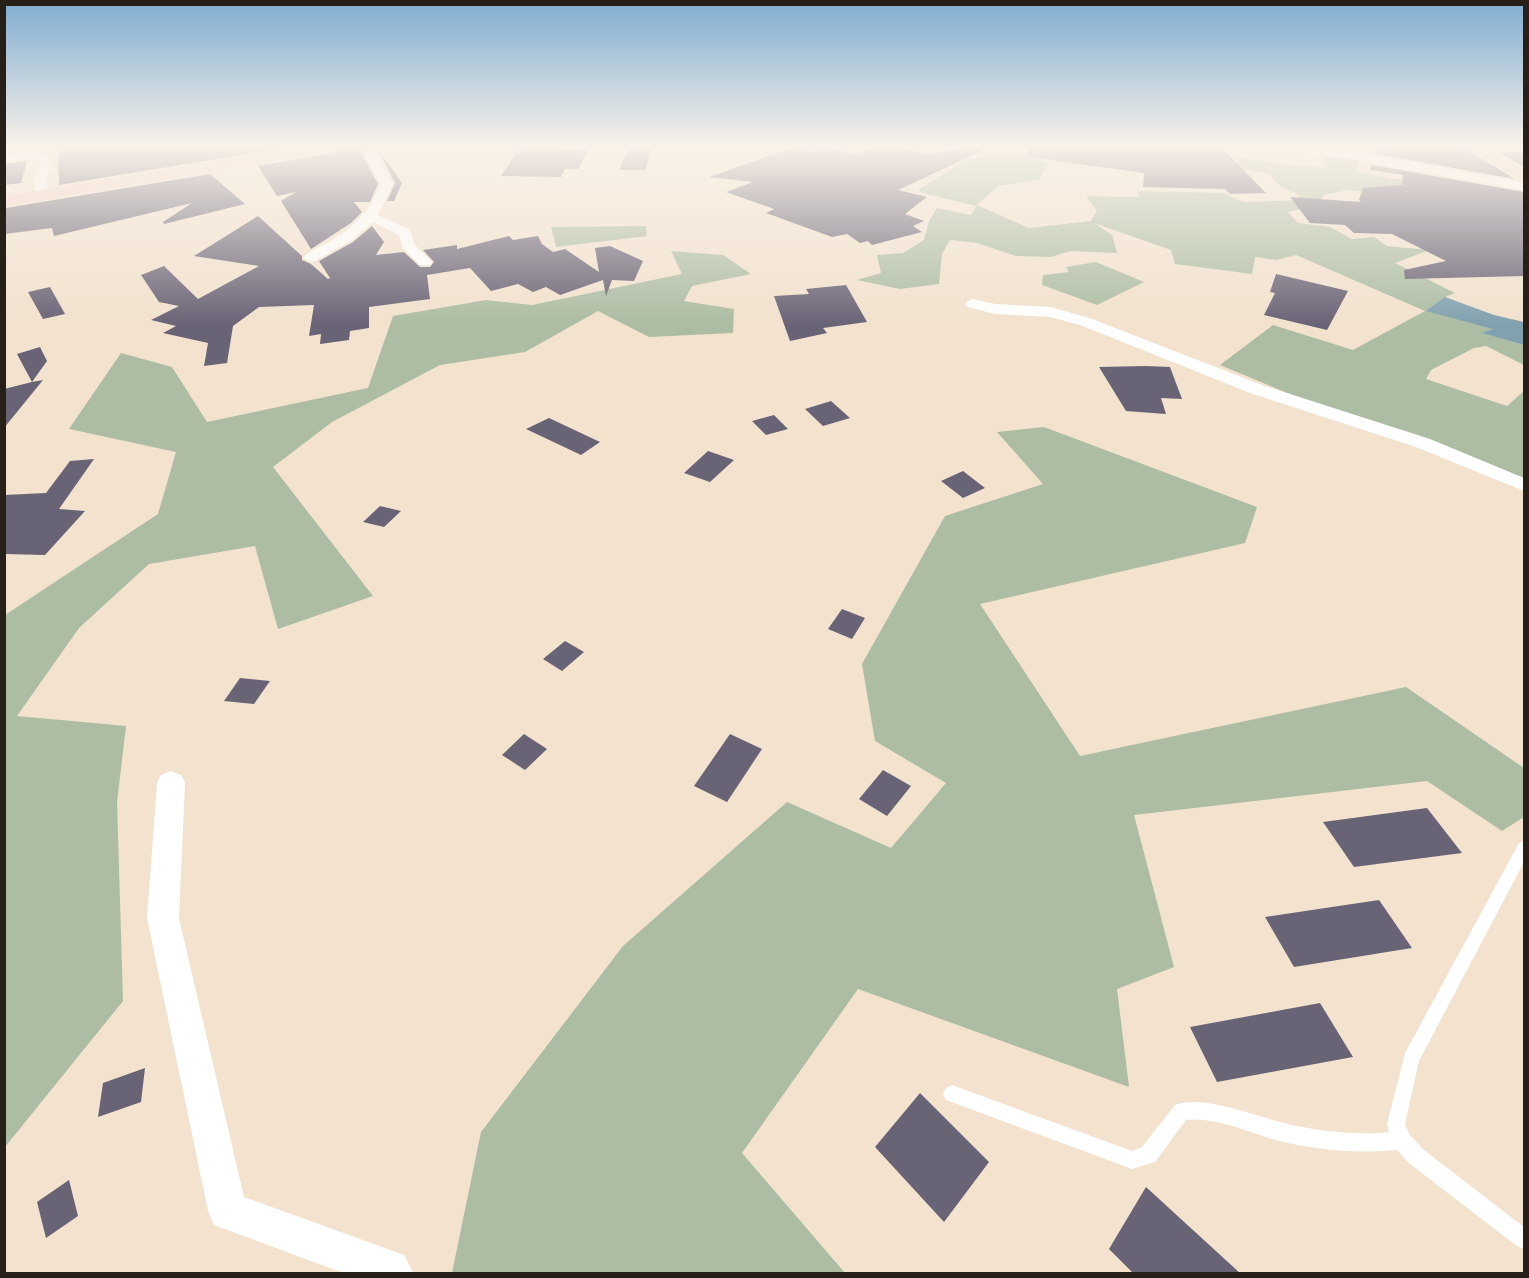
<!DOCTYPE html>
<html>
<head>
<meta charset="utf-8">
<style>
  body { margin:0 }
  #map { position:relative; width:1529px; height:1278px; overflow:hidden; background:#f2e2ce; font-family:"Noto Serif",serif }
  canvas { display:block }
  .frame { position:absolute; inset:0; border:6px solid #262019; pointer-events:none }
</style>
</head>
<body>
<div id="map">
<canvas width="1529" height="1278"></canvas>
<div class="frame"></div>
</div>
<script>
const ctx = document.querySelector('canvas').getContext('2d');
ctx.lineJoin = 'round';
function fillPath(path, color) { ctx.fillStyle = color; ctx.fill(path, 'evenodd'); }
fillPath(new Path2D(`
  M 999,153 L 1034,153 L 1029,158 L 1048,163 L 1039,180 L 998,186 L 977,205 L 1029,228 L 1091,221 L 1097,211 L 1086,196 L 1140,197 L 1137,191 L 1223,193 L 1244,202 L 1301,200 L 1299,195 L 1281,187 L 1269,174 L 1234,167 L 1239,157 L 1293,166 L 1325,167 L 1321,155 L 1358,160 L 1356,171 L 1390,179 L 1434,178 L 1386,194 L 1348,190 L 1324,195 L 1321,204 L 1288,212 L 1298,223 L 1330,227 L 1352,239 L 1374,237 L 1387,246 L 1429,250 L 1395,263 L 1455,293 L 1445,297 L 1495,329 L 1483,333 L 1524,345 L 1524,365 L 1486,346 L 1474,348 L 1431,370 L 1426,379 L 1507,406 L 1524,391 L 1524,479 L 1458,452 L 1297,397 L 1220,365 L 1273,325 L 1353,350 L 1425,311 L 1296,255 L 1276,260 L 1255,257 L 1252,274 L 1175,264 L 1171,250 L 1094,223 L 1112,235 L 1117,253 L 1071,251 L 1051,257 L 1016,256 L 977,243 L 950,240 L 942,254 L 939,284 L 900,289 L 857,280 L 881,273 L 877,255 L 903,253 L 924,240 L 929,221 L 937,208 L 971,215 L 976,206 L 922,193 L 918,190 L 968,159 Z
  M 646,226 L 647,236 L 556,247 L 551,227 Z
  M 671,251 L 723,255 L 751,274 L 692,286 L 684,301 L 734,309 L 733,333 L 649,337 L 598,311 L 525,352 L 440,365 L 332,422 L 273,467 L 373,596 L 278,629 L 255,546 L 149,564 L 79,628 L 17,716 L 126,726 L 117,802 L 123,1001 L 5,1147 L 5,615 L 158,514 L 176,452 L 69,429 L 121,353 L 172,367 L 207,422 L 368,388 L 393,316 L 486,300 L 532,305 L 682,274 Z
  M 1096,262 L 1144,282 L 1097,305 L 1042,285 L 1043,275 L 1069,272 L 1066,267 Z
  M 1044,427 L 1257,507 L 1245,543 L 980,604 L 1080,756 L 1406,687 L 1524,768 L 1524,817 L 1502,831 L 1427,781 L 1134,815 L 1174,967 L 1117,989 L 1129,1087 L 858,989 L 742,1153 L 845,1273 L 452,1273 L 481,1132 L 623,946 L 787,802 L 891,848 L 946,783 L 875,741 L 862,664 L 945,516 L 1043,484 L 997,432 Z`), '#acbda3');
fillPath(new Path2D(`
  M 1445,297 L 1494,315 L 1524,322 L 1524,345 L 1482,333 L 1493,329 L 1426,311 Z`), '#81a1af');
fillPath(new Path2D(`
  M 58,146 L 196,146 L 196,148 L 295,146 L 59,185 Z
  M 343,146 L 362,146 L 364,158 L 378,184 L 370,202 L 354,202 L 362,212 L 351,223 L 311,249 L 281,201 L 296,192 L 277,196 L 258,166 L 333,153 Z
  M 376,146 L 402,183 L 394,201 L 387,201 L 395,183 Z
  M 630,146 L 653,146 L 645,170 L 619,170 Z
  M 797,146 L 816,152 L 828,147 L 854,155 L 879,146 L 896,146 L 927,154 L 976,146 L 981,146 L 982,151 L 898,190 L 927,197 L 905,214 L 924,221 L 913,226 L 922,232 L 872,245 L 868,241 L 860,243 L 847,234 L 832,237 L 766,213 L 774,209 L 726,192 L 753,182 L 709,177 Z
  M 1029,146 L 1220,146 L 1266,193 L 1230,194 L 1225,189 L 1143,187 L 1144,173 L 1028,157 Z
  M 1379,146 L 1461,146 L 1515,179 L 1376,154 Z
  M 520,148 L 574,149 L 589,149 L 578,169 L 565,169 L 561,177 L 501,176 Z
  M 1498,152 L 1524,152 L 1524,167 Z
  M 27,161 L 21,183 L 4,185 L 4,164 Z
  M 1372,165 L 1524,192 L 1524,276 L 1405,279 L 1404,270 L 1446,261 L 1392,234 L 1354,233 L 1345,225 L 1310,223 L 1290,197 L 1361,202 L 1359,200 L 1363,188 L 1402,185 L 1403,175 L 1370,170 Z
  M 210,174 L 245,204 L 164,224 L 163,222 L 192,203 L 54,236 L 52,228 L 4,234 L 6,208 Z
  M 258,216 L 302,256 L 302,260 L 311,264 L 328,279 L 330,278 L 319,261 L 353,242 L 372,226 L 384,242 L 376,255 L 404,252 L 420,267 L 430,267 L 434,262 L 423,250 L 457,245 L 457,249 L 509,236 L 513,240 L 538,236 L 542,244 L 553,252 L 565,249 L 599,272 L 595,248 L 610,246 L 643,261 L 634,281 L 612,280 L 606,296 L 603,280 L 560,295 L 546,287 L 533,292 L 518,284 L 491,291 L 470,268 L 427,275 L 430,299 L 369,307 L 369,328 L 350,331 L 349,340 L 320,344 L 321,334 L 309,336 L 314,305 L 259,307 L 233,326 L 227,363 L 204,366 L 208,343 L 163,333 L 176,326 L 151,320 L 179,306 L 159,302 L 141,275 L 164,266 L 198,299 L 259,266 L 194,256 Z
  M 1276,274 L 1348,291 L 1327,330 L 1264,315 L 1275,293 L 1270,292 Z
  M 846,285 L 867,322 L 823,328 L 827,333 L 790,341 L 774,296 L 809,294 L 806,289 Z
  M 50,287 L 65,314 L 43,319 L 28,292 Z
  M 40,347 L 47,361 L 32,382 L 43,380 L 4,428 L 4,389 L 32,382 L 17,354 Z
  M 1146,366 L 1170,367 L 1182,399 L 1161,398 L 1166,414 L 1126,411 L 1099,367 Z
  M 831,401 L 850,418 L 823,426 L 805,409 Z
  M 774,415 L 788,429 L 766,435 L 752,421 Z
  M 549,418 L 600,442 L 581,455 L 526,429 Z
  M 708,451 L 734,460 L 710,482 L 684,473 Z
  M 94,459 L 59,509 L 85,511 L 45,555 L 4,554 L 4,495 L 46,493 L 70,461 Z
  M 963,471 L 985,488 L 963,498 L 941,481 Z
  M 380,506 L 401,511 L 384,527 L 363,522 Z
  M 842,609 L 865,618 L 852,639 L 828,629 Z
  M 565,641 L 584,652 L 562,671 L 543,659 Z
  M 240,678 L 270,681 L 254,704 L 224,701 Z
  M 524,734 L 547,749 L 525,770 L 502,755 Z
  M 730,734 L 762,749 L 727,802 L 694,786 Z
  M 883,770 L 911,786 L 887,816 L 859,799 Z
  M 1427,808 L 1462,853 L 1354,867 L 1323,822 Z
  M 1379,900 L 1412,948 L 1294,967 L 1265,917 Z
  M 1320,1003 L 1353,1057 L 1217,1082 L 1190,1027 Z
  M 145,1068 L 141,1102 L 98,1117 L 103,1083 Z
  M 920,1093 L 989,1162 L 944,1222 L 875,1147 Z
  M 69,1180 L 78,1216 L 46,1238 L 37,1202 Z
  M 1146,1187 L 1241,1274 L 1134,1274 L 1109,1249 Z`), '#696376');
fillPath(new Path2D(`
  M 1524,841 L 1524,862 L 1419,1061 L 1405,1124 L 1409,1134 L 1424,1150 L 1524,1227 L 1524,1249 L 1517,1246 L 1410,1164 L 1397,1150 C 1355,1154 1313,1150 1272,1139 C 1245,1131 1215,1117 1186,1120 L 1155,1162 L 1132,1169 L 946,1100 L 943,1094 L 946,1088 L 952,1085 L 1132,1151 L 1142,1147 L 1175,1105 C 1203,1093 1265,1120 1297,1126 C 1327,1132 1358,1135 1389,1132 L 1387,1124 L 1405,1053 L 1519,843 Z`), '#fff');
fillPath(new Path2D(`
  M 364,146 L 374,146 L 378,157 L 393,184 L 378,215 L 410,230 L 414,244 L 432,262 L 430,265 L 420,265 L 403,248 L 399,235 L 373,222 L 352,240 L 315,261 L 310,262 L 303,258 C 309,251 319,247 327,243 C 353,228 370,212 381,184 L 366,157 Z
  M 1266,146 C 1352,146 1439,168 1524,183 L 1524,190 L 1355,160 L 1271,149 Z
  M 35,152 L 53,158 L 47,178 L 47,195 L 41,199 L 35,195 L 35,178 L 41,160 L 35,158 L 4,162 L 4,156 Z
  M 973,299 L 995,304 L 1051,307 L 1092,319 L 1262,385 L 1430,439 L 1524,478 L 1524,491 L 1416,447 L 1250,393 L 1080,325 L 1050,317 L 995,314 L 968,307 L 965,304 L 968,301 Z
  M 171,771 L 181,775 L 185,783 L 179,918 L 244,1197 L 404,1255 L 414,1274 L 346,1274 L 214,1225 L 208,1211 L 147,918 L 157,783 L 161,775 Z`), '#fff');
fillPath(new Path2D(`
  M 307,146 L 341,146 L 333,151 L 4,206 L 4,196 Z
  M 1463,146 L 1482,146 L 1524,169 L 1524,180 L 1518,178 Z`), '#f4d0c7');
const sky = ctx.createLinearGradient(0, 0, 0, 325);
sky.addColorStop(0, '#7facd1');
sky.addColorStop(0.45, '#f9f2e9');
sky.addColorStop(1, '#f9f2e900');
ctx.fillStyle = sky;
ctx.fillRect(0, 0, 1529, 325);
</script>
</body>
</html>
